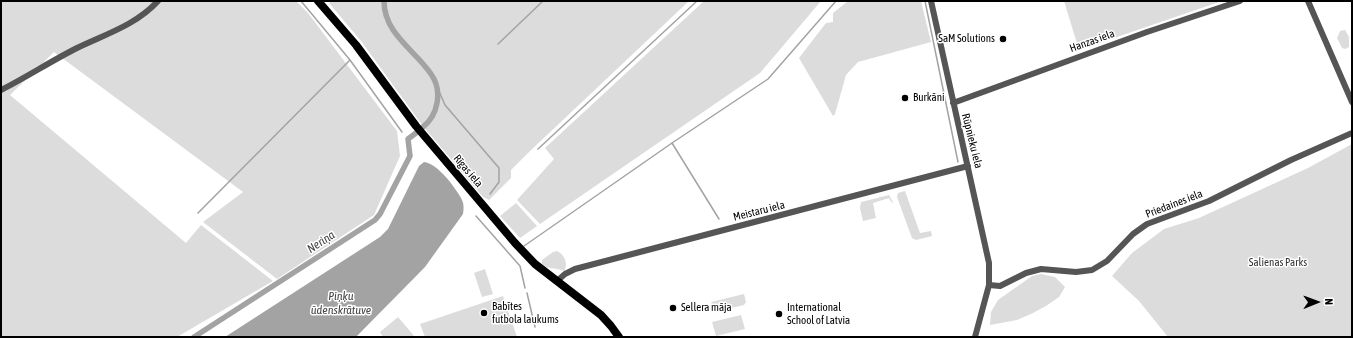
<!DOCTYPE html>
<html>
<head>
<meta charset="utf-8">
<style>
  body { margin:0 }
  #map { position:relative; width:1353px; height:338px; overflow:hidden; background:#fff; font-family:"Asap Condensed",sans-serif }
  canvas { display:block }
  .frame { position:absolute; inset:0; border:2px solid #000; pointer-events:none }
  .north { position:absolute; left:1297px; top:282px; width:40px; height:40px; -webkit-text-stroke:3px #fff; paint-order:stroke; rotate:89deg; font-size:11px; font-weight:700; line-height:16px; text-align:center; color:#000 }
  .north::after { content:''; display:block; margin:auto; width:14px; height:18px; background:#000; clip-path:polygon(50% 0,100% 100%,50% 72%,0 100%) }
</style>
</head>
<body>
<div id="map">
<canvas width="1353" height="338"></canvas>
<div class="frame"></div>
<div class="north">N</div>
</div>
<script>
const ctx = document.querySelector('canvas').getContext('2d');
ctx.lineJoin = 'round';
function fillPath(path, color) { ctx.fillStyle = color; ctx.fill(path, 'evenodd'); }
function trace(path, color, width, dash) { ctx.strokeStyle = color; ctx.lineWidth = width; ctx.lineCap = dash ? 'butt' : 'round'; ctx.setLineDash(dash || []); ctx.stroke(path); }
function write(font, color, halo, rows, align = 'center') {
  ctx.font = font + ' "Asap Condensed",sans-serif'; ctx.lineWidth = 3; ctx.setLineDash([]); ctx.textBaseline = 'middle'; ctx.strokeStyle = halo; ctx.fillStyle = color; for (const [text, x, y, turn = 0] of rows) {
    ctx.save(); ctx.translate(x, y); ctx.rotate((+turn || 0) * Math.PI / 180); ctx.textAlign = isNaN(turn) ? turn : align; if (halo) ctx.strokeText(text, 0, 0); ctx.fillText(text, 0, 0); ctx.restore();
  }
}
fillPath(new Path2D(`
  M 1,1 L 296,1 L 308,13 L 397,131 L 400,156 L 374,215 L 277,279 L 203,222 L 243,192 L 54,52 L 10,95 L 186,243 L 201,225 L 273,281 L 177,337 L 1,337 Z
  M 331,1 L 689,1 L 528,153 L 511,170 L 511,178 L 489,200 L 483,197 L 422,125 L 361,41 L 329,3 Z
  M 704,1 L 821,1 L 760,73 L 540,224 L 517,200 L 554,159 L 545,148 Z
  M 848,1 L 921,1 L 931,42 L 858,62 L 846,75 L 835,114 L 833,116 L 799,58 L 826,23 L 833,22 L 833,13 Z
  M 1064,1 L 1222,1 L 1079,50 Z
  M 1345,30 L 1349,37 L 1349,47 L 1345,49 L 1342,48 L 1337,38 L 1340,31 Z
  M 1352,144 L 1352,337 L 1168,337 L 1139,301 L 1112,276 L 1132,253 L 1164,229 L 1199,218 L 1308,168 Z
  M 905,191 L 920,233 L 931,231 L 932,236 L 916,240 L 912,238 L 897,197 L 898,193 Z
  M 889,195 L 893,202 L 892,203 L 889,198 L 873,203 L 876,218 L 863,221 L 860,208 L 861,202 Z
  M 516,203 L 537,226 L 520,238 L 500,216 Z
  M 557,251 C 564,254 569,264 564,271 C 555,267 551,271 542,264 L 542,260 L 553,252 Z
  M 485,269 L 493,294 L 482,297 L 474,273 Z
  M 1041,274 L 1055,277 L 1065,287 L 1059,297 L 1046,306 L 1033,313 L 1017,320 L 990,325 L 991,312 L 998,300 L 1032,276 Z
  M 744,294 L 746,302 L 744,305 L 719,311 C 714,310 713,307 711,302 Z
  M 503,296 L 517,337 L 425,337 L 420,324 Z
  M 741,315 L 745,329 L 716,336 L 712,322 Z
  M 398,317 L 415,337 L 383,337 L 380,332 Z`), '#dcdcdc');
fillPath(new Path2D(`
  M 424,162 C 437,163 455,187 461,198 C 464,203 464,208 463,214 L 425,267 L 356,337 L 225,337 L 380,237 L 388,229 L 419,166 Z`), '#a3a3a3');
trace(new Path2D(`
  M 301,1 L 350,60 L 402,132
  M 925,1 L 958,162
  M 498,44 L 543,1
  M 436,84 L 445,105 L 499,168 L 499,182 L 490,194
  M 672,143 L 719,219
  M 538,149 L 697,1
  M 198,213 L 350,60
  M 476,216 L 520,266 L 525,288
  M 524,246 L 672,143 L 768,79 L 836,1
  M 527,293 L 535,327`), '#a3a3a3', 1.5);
trace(new Path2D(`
  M 384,1 C 384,34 415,50 431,74 C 443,91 438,115 423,127
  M 194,337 L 375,220 L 380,214 L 410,156 L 408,139 L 416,133`), '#a3a3a3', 5.5);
trace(new Path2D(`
  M 931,1 L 989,263 L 989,285 L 975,337
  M 1308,1 L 1352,102
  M 1,90 C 27,77 51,61 77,48 C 106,34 136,25 158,1
  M 953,103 L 1147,32 L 1240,1
  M 557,281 L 565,274 L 575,269 L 968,166
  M 989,285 L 1000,286 L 1026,273 L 1041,269 L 1076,272 L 1092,270 L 1107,261 L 1133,234 L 1147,224 L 1209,201 L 1291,160 L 1352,133`), '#555', 6);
trace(new Path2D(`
  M 318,1 L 356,45 L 416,126 L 515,243 L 535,264 L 601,315 L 611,326 L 619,337`), '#000', 8);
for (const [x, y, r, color] of [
  [1003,39,4,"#000"],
  [905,98,4,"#000"],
  [673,308,4,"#000"],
  [484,313,4,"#000"],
  [779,314,4,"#000"]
]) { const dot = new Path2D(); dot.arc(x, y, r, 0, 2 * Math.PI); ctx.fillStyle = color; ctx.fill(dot); trace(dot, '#fff', 1.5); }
write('11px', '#000', '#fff', [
  ["SaM Solutions",995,39,"right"],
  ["Burkāni",913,98],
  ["Babītes",492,307],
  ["futbola laukums",492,320],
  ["Sellera māja",681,308],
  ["International",787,308],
  ["School of Latvia",787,321]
], 'left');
write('11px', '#000', '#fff', [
  ["Hanzas iela",1092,41,-20],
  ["Rūpnieku iela",972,141,76],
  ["Rīgas iela",468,171,50],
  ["Priedaines iela",1174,204,-21],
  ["Meistaru iela",759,211,-14]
]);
write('11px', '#333', '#fff', [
  ["Salienas Parks",1278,263]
]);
write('italic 12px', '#444', '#fff', [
  ["Neriņa",321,242,-33],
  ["Piņķu",341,296],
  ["ūdenskrātuve",341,310]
]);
</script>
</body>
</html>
